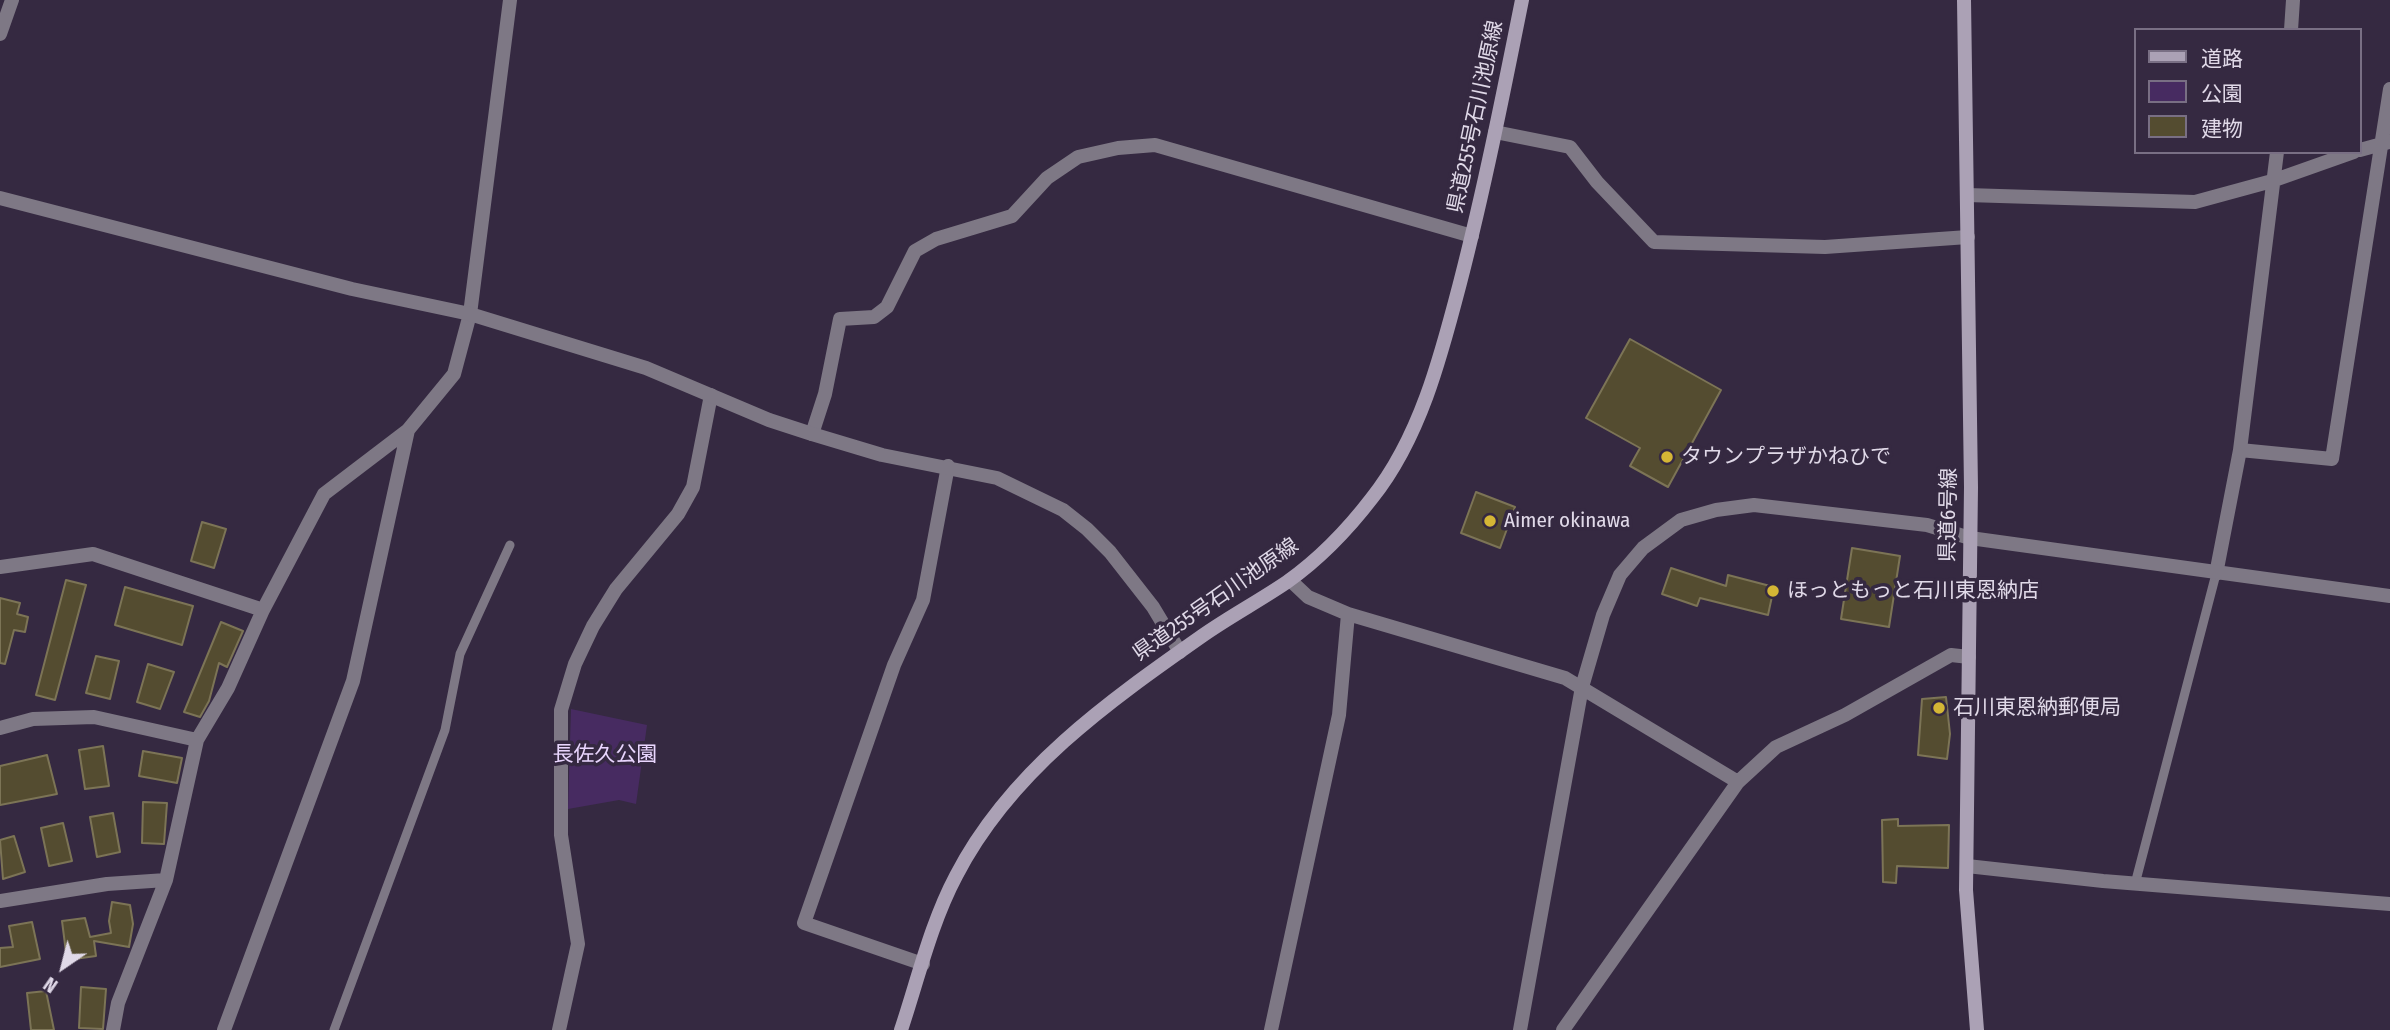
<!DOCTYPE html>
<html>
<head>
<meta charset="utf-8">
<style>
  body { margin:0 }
  #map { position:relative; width:2390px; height:1030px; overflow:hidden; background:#352941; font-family:"Fira Sans Condensed","Noto Sans JP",sans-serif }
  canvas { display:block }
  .legend { position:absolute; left:2134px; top:28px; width:228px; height:126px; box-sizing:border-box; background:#352941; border:2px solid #796f84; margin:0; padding:9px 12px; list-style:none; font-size:21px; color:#e0d9e8 }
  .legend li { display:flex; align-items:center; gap:14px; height:35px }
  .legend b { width:35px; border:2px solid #796f84 }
  .north { position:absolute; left:28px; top:932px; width:70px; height:70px; -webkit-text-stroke:5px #352941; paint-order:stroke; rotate:215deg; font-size:19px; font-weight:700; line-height:28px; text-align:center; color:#e0d9e8 }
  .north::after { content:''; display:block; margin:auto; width:24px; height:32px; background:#e0d9e8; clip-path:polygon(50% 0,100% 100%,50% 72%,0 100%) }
</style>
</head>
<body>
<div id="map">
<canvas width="2390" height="1030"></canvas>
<ul class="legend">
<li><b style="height:9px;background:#aba1b5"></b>道路</li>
<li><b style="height:19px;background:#472b61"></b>公園</li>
<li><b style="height:19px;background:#544c30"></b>建物</li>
</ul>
<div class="north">N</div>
</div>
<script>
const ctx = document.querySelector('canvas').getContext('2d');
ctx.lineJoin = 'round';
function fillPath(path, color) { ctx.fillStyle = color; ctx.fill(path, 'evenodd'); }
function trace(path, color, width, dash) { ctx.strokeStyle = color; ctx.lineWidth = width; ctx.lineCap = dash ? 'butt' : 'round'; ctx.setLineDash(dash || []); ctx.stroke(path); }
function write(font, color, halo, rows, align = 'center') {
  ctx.font = font + ' "Fira Sans Condensed","Noto Sans JP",sans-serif'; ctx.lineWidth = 7; ctx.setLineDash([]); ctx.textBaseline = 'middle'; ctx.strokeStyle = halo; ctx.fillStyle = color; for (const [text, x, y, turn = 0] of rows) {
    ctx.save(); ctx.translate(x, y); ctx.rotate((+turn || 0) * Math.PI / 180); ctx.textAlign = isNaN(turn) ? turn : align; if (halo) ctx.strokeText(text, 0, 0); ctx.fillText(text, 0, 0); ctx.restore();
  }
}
fillPath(new Path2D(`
  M 571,709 L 647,725 L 636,804 L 619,800 L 568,809 Z`), '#472b61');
const building = new Path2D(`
  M 1630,339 L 1721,390 L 1668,487 L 1630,466 L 1640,448 L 1586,418 Z
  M 1476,492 L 1515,507 L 1500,548 L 1461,533 Z
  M 202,522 L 226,529 L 214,568 L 191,561 Z
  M 1852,548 L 1900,556 L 1889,627 L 1841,619 Z
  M 1671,568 L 1726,586 L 1728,575 L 1774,587 L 1768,615 L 1700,598 L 1697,606 L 1662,594 Z
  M 66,580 L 86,585 L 55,700 L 36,695 Z
  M 125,587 L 193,606 L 182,645 L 115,625 Z
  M 0,598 L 20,603 L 17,614 L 28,617 L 25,632 L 14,630 L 5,664 L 0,663 Z
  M 221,622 L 243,631 L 227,667 L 219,663 L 209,701 L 200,717 L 184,712 Z
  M 96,656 L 119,661 L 110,699 L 86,693 Z
  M 148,664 L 174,672 L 160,709 L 137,702 Z
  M 1946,697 L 1950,734 L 1947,759 L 1918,755 L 1922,699 Z
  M 103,746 L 109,786 L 85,789 L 79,750 Z
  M 143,751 L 182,758 L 177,783 L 139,776 Z
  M 47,755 L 57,794 L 0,805 L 0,766 Z
  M 143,802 L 167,803 L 164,844 L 142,843 Z
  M 113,813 L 120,852 L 97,857 L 90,817 Z
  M 1898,819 L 1898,826 L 1949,825 L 1948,868 L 1897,866 L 1896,883 L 1883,882 L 1882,820 Z
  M 63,823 L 72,861 L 49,866 L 41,828 Z
  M 14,836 L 25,872 L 3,879 L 0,840 Z
  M 112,902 L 130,905 L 133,924 L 129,947 L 94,941 L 96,956 L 67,960 L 62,921 L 85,918 L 90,937 L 111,933 L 109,921 Z
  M 32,922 L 40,959 L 0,967 L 0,948 L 13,947 L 9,926 Z
  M 81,987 L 106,989 L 103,1029 L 79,1028 Z
  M 46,991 L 54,1030 L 31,1030 L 27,993 Z`);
fillPath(building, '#544c30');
trace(building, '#7c7456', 2);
trace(new Path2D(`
  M 2135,884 L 2216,574
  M 334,1030 L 445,730 L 460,654 L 510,545`), '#7e7885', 9);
trace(new Path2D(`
  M 2291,30 L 2293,0
  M 0,34 L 12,0
  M 1495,132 L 1570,147 L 1597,182 L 1654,242 L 1825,247 L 1968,237
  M 2360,150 L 2389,142
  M 1967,195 L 2195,202 L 2272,181 L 2354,152
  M 812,434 L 825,394 L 840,319 L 874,317 L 887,307 L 915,251 L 936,239 L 1012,216 L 1047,178 L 1078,157 L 1118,148 L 1155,145 L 1472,236
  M 2240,450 L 2332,459 L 2390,89
  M 0,567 L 93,554 L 263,610
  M 2216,574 L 2240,450 L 2277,152
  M 1290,580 L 1308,597 L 1348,614 L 1565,678 L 1738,782
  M 0,728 L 33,719 L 94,717 L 197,740
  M 1967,866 L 2103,881 L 2390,904
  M 0,901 L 107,884 L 166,880
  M 923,964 L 804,923 L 894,665 L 923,600 L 948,466
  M 113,1030 L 118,1003 L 166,880 L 197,740 L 228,688 L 263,610 L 324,494 L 408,430 L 454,374 L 470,314 L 510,0
  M 224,1030 L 353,681 L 408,430
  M 559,1030 L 578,944 L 561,835 L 561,710 L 575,664 L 593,626 L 616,589 L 678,514 L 693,487 L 711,395
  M 1271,1030 L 1339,715 L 1348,614
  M 1520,1030 L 1582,687 L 1603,615 L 1620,575 L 1643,548 L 1681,520 L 1716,510 L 1754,505 L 1927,525 L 1970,538
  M 1563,1030 L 1738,782 L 1776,747 L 1845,715 L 1951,655 L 1969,657`), '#7e7885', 14);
trace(new Path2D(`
  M 0,198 L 352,289 L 470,314 L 646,368 L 769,420 L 812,434 L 882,455 L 997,478 L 1063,510 L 1087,529 L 1110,552 L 1153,607 L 1180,652
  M 1970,538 L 2390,596`), '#7e7885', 14);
trace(new Path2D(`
  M 1964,0 L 1971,487 L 1966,890 L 1977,1030
  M 901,1030 C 918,979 931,923 956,876 C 1010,771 1108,702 1202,636 C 1229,617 1259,601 1287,582 C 1318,560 1349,528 1372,498 C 1420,438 1441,356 1460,283 C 1484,190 1503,95 1522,0`), '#aba1b5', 14);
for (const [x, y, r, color] of [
  [1667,457,7,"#d4b635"],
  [1490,521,7,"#d4b635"],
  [1773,591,7,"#d4b635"],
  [1939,708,7,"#d4b635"]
]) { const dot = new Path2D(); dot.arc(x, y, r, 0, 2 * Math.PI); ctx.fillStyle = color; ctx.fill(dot); trace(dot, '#352941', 2.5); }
write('21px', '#e0d9e8', '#352941', [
  ["県道255号石川池原線",1476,117,-78],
  ["県道6号線",1949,515,-89],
  ["県道255号石川池原線",1216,600,-35]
]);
write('21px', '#e0d9e8', '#352941', [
  ["タウンプラザかねひで",1681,457],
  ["Aimer okinawa",1504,521],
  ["ほっともっと石川東恩納店",1787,591],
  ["石川東恩納郵便局",1953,708]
], 'left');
write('21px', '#e9d6fe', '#352941', [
  ["長佐久公園",605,755]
]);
</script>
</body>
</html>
